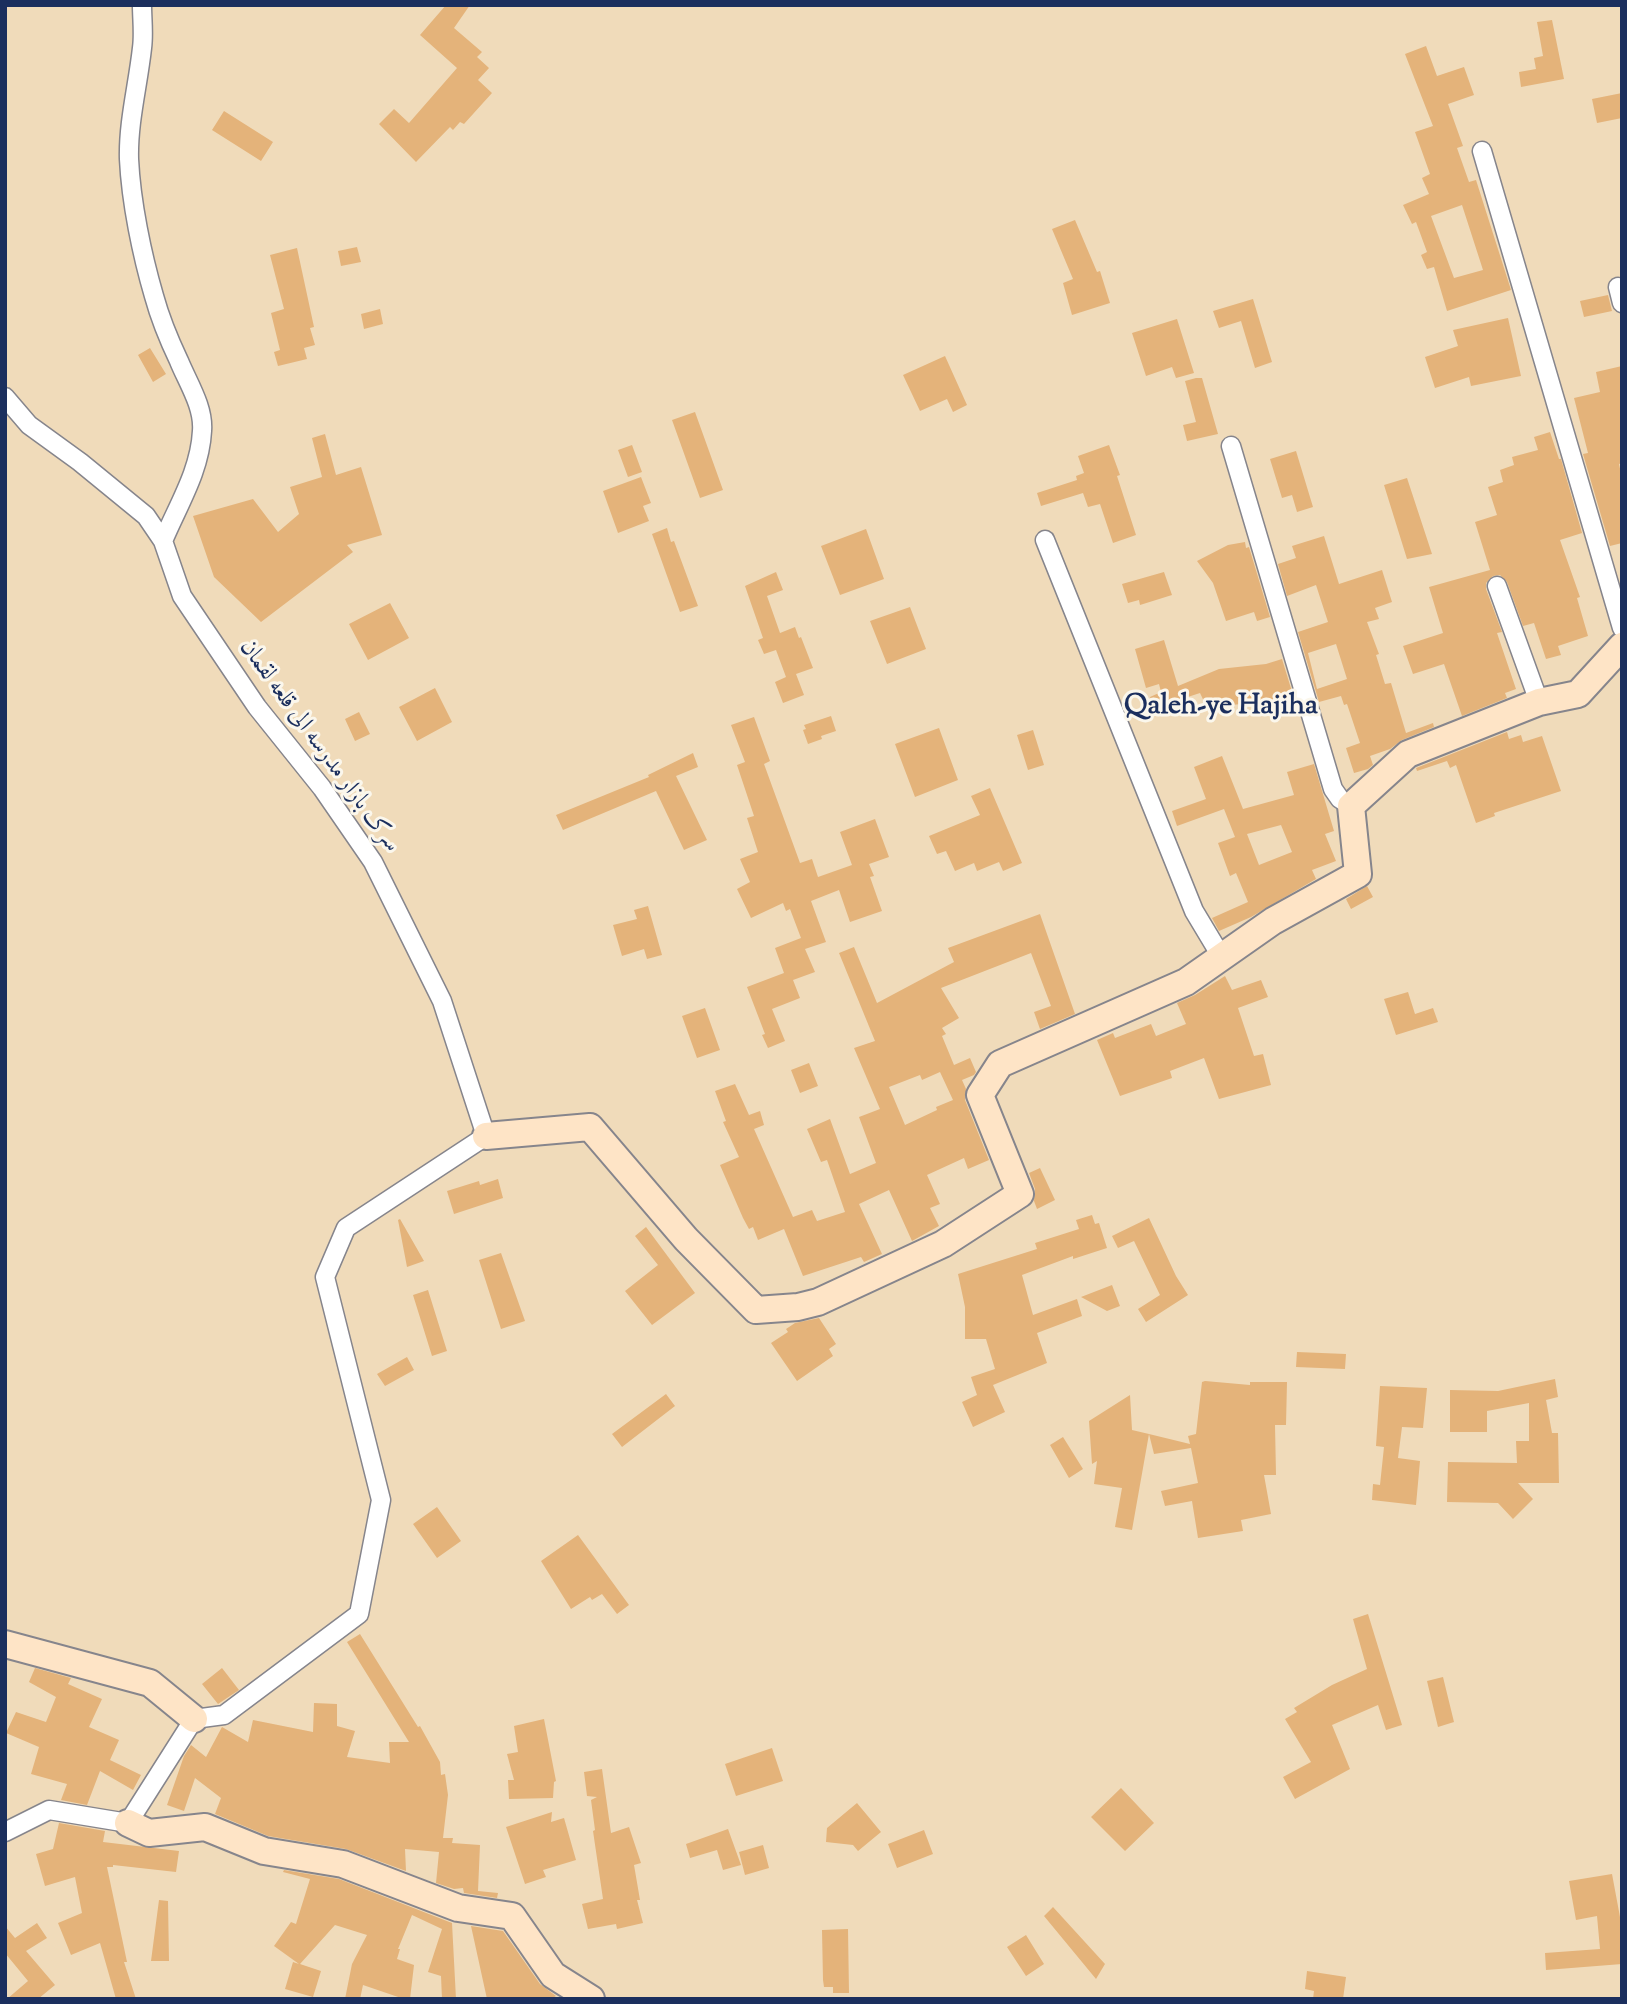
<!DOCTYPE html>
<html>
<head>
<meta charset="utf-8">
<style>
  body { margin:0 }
  #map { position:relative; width:1627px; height:2004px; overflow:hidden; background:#f0dbba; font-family:"Sorts Mill Goudy",serif }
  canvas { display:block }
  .frame { position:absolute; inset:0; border:7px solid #1b2f5e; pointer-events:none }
</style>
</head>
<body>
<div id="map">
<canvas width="1627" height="2004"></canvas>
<div class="frame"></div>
</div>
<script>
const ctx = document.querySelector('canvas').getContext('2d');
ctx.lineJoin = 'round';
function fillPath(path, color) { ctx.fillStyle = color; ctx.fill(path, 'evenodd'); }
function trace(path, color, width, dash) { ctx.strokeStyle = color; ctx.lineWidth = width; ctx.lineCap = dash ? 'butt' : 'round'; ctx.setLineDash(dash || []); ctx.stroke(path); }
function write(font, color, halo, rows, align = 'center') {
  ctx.font = font + ' "Sorts Mill Goudy",Amiri,serif'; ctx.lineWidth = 6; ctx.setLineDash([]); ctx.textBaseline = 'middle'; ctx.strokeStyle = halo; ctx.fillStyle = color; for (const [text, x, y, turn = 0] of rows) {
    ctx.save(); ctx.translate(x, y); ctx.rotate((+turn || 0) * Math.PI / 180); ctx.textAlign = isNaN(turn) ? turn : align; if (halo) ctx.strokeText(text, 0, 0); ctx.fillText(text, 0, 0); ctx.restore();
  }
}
fillPath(new Path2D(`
  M 446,5 L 470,5 L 454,28 L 482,52 L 477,57 L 489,68 L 478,80 L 492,93 L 464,124 L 460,122 L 453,130 L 450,127 L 416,162 L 379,124 L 394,109 L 409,123 L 457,68 L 420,35 Z
  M 1552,20 L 1564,79 L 1521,87 L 1519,72 L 1536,69 L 1534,58 L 1543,56 L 1537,22 Z
  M 1426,46 L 1437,76 L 1464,67 L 1474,95 L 1448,104 L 1463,146 L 1457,148 L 1469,182 L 1476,180 L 1511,290 L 1447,311 L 1434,267 L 1427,269 L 1421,255 L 1427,252 L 1416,222 L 1412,224 L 1403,205 L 1429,194 L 1422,178 L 1430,174 L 1415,132 L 1433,126 L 1405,54 ZM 1462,205 L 1483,270 L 1454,278 L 1431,216 Z
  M 1622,93 L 1622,118 L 1597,123 L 1592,99 Z
  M 224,111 L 273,142 L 261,161 L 212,130 Z
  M 1075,220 L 1097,272 L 1100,271 L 1110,303 L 1072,315 L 1063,283 L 1073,279 L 1052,229 Z
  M 357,247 L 361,262 L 341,266 L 338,251 Z
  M 297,248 L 314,327 L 310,328 L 315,345 L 304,348 L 307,359 L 278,366 L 274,352 L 280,350 L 271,313 L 284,309 L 270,255 Z
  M 1608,295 L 1612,311 L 1584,317 L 1580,301 Z
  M 1253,299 L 1272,362 L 1255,368 L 1241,321 L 1219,328 L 1213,311 Z
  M 380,309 L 383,324 L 364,329 L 361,314 Z
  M 1508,318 L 1521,376 L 1471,386 L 1469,377 L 1435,388 L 1425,357 L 1458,346 L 1453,330 Z
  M 1177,319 L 1194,373 L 1176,378 L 1172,367 L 1146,376 L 1132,333 Z
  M 150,348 L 166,374 L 153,382 L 138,355 Z
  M 945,356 L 967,405 L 953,412 L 947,399 L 920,411 L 903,375 Z
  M 1622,366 L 1622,463 L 1619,464 L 1622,478 L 1622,543 L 1610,546 L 1583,454 L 1588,453 L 1574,398 L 1600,392 L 1596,372 Z
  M 1196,378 L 1202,378 L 1218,434 L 1187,441 L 1183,425 L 1196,422 L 1185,381 Z
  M 695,412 L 723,490 L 700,498 L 672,420 Z
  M 1550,432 L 1559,459 L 1561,459 L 1582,533 L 1560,540 L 1580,597 L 1577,598 L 1588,636 L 1558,646 L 1561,655 L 1546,659 L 1534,623 L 1523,626 L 1507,582 L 1500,575 L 1493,576 L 1486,583 L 1486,589 L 1502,632 L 1497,633 L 1516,689 L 1505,693 L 1507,698 L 1462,716 L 1444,664 L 1413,674 L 1403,646 L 1443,633 L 1429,587 L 1490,570 L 1475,522 L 1497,515 L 1488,487 L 1503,482 L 1500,470 L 1514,465 L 1512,457 L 1538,450 L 1534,437 Z
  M 325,434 L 336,475 L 361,467 L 382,535 L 347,545 L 353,552 L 261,622 L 214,577 L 193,516 L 253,499 L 278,532 L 299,514 L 290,487 L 322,477 L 312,438 Z
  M 632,445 L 642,472 L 628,477 L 618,450 Z
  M 1109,445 L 1120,475 L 1117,476 L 1136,535 L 1113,543 L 1100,504 L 1088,507 L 1083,493 L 1041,506 L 1037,493 L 1077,480 L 1076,476 L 1084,473 L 1078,456 Z
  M 1296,451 L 1313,507 L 1297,512 L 1292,495 L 1282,498 L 1270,459 Z
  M 641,477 L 651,503 L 643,506 L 649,521 L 618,533 L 603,491 Z
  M 1407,478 L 1432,554 L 1407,559 L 1384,485 Z
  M 667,528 L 671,542 L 674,541 L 698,606 L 680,612 L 652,534 Z
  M 866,529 L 884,579 L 840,595 L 821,546 Z
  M 1324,536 L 1339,584 L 1382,570 L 1392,602 L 1375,608 L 1379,619 L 1367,622 L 1379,654 L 1376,655 L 1385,684 L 1391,683 L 1406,733 L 1433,723 L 1434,727 L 1402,740 L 1390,749 L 1370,756 L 1373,765 L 1368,769 L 1354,773 L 1346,748 L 1360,743 L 1347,704 L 1344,705 L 1341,696 L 1319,702 L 1298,632 L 1328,622 L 1316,585 L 1287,596 L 1278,564 L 1296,558 L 1292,546 ZM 1336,644 L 1347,679 L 1317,689 L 1308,653 Z
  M 1245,542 L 1246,548 L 1249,547 L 1270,617 L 1257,621 L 1254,612 L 1226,621 L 1213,583 L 1197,561 L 1228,545 Z
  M 776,572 L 783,590 L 767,596 L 780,633 L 795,627 L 799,638 L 801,637 L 813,668 L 796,674 L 804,695 L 783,703 L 775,682 L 786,677 L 776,650 L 764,654 L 758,640 L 763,638 L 745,586 Z
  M 1164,572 L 1172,595 L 1140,605 L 1139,600 L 1128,603 L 1122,584 Z
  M 390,603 L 409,638 L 368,660 L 349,624 Z
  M 910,607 L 926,649 L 887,664 L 870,621 Z
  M 1164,640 L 1178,686 L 1219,669 L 1266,664 L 1282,659 L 1297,708 L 1288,711 L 1284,704 L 1267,706 L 1267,701 L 1232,705 L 1210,714 L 1200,693 L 1154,708 L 1150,697 L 1161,692 L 1159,684 L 1146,688 L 1135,649 Z
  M 435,688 L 452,722 L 417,741 L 399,707 Z
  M 359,712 L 370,734 L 355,741 L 345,719 Z
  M 831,716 L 836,731 L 821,736 L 822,739 L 808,744 L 803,730 L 806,729 L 804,725 Z
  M 754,717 L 770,761 L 764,764 L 800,863 L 812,859 L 818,877 L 852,865 L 840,832 L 875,819 L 889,857 L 869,864 L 874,876 L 870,877 L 882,911 L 850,922 L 839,890 L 811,901 L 826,942 L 805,949 L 815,972 L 793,980 L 800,998 L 772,1009 L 785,1041 L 768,1048 L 762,1035 L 765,1034 L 747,987 L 784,973 L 775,948 L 801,938 L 790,909 L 786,911 L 783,903 L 751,918 L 737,889 L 750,882 L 740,859 L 758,852 L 747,818 L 754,816 L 737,765 L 745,762 L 731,725 Z
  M 939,728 L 958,780 L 915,797 L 895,744 Z
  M 1033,730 L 1044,765 L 1028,770 L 1017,735 Z
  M 1507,732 L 1509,739 L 1521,735 L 1523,742 L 1542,736 L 1561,791 L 1494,813 L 1495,816 L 1476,823 L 1456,765 L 1450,768 L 1447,761 L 1417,771 L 1416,768 Z
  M 693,753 L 698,767 L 676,776 L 707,840 L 684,850 L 656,791 L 563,830 L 556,815 L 649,777 L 648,775 Z
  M 1222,756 L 1243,809 L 1294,795 L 1287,772 L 1314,764 L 1334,831 L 1325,834 L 1336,861 L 1312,870 L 1316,879 L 1251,917 L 1219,931 L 1212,918 L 1248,902 L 1236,873 L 1230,876 L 1218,843 L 1235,837 L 1224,809 L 1177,826 L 1172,811 L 1206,799 L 1194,767 ZM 1281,825 L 1292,852 L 1259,865 L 1247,834 Z
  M 990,788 L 1022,863 L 1003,871 L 999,862 L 977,871 L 974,863 L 955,871 L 946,851 L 937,854 L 929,836 L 980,815 L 971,796 Z
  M 1367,886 L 1373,897 L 1351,909 L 1346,899 Z
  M 648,906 L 662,955 L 647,959 L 644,949 L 622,956 L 613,925 L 637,919 L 634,910 Z
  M 1040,914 L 1075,1014 L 1040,1029 L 1034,1012 L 1051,1006 L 1031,953 L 941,988 L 959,1018 L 942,1028 L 946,1034 L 942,1036 L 954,1065 L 970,1058 L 976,1072 L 974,1075 L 962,1080 L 966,1089 L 965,1100 L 989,1160 L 968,1169 L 964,1158 L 927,1175 L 940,1204 L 930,1208 L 939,1226 L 912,1241 L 889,1190 L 859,1204 L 882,1254 L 864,1262 L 861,1257 L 803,1276 L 784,1229 L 758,1240 L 753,1227 L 749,1229 L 743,1218 L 720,1165 L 739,1157 L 723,1122 L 726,1121 L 715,1091 L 735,1084 L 749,1115 L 760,1111 L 764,1125 L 754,1129 L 793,1217 L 812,1210 L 817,1221 L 845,1212 L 827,1160 L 821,1162 L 807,1129 L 830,1119 L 850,1174 L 876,1163 L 859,1117 L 880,1109 L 854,1048 L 875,1041 L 839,953 L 854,947 L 877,1003 L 954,962 L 948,948 ZM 940,1072 L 953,1100 L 936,1107 L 937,1110 L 905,1125 L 889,1087 L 920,1075 L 922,1080 Z
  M 1225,976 L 1232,990 L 1261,980 L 1268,997 L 1238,1008 L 1254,1056 L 1263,1054 L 1271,1085 L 1219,1099 L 1204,1058 L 1170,1071 L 1172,1078 L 1120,1096 L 1097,1040 L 1113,1033 L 1115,1038 L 1151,1024 L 1156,1036 L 1186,1024 L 1177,1003 L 1195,995 Z
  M 1408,992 L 1415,1014 L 1433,1008 L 1438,1022 L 1396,1035 L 1384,999 Z
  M 705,1008 L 720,1050 L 697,1058 L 682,1016 Z
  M 809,1063 L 818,1086 L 800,1093 L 791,1070 Z
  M 1040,1168 L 1055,1200 L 1037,1209 L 1034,1201 L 1035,1189 L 1029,1173 Z
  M 498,1179 L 503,1198 L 454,1214 L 447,1191 L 479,1181 L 480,1185 Z
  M 1092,1215 L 1095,1224 L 1099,1223 L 1107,1248 L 1073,1259 L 1073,1256 L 1022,1275 L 1033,1315 L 1077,1299 L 1082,1316 L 1037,1333 L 1047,1363 L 993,1385 L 1005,1412 L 973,1427 L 962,1402 L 977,1395 L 971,1377 L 995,1369 L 986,1339 L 965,1339 L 965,1307 L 958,1274 L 1037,1249 L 1035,1243 L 1079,1229 L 1076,1220 Z
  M 1149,1218 L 1176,1276 L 1188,1295 L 1146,1322 L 1138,1309 L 1160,1295 L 1134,1241 L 1118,1248 L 1112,1236 Z
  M 400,1219 L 424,1261 L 407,1267 L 398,1220 Z
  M 646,1227 L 695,1293 L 652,1325 L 625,1291 L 658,1265 L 635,1236 Z
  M 501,1253 L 525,1321 L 501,1329 L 479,1260 Z
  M 1112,1285 L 1120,1306 L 1107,1311 L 1081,1297 Z
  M 428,1290 L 447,1351 L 432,1356 L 413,1295 Z
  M 819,1318 L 836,1344 L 829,1349 L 833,1356 L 797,1381 L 771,1343 L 788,1332 L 786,1329 L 795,1323 Z
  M 1297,1352 L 1346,1354 L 1345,1369 L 1296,1367 Z
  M 407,1357 L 414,1370 L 385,1386 L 377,1374 Z
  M 1555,1379 L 1558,1397 L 1546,1400 L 1552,1433 L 1558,1433 L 1559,1483 L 1518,1483 L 1533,1499 L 1513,1519 L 1498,1503 L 1447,1502 L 1448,1462 L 1517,1463 L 1516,1441 L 1529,1441 L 1529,1403 L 1487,1411 L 1487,1432 L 1450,1432 L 1450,1390 L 1498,1391 Z
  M 1205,1381 L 1250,1385 L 1250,1382 L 1287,1382 L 1286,1425 L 1275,1425 L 1276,1475 L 1264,1475 L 1271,1514 L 1241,1520 L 1243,1531 L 1198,1538 L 1192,1501 L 1165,1506 L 1161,1491 L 1198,1483 L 1191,1448 L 1154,1454 L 1149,1434 L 1190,1444 L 1188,1436 L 1196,1434 L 1202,1382 Z
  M 1380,1386 L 1427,1388 L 1423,1428 L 1402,1427 L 1398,1458 L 1420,1461 L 1416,1505 L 1372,1500 L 1373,1484 L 1380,1485 L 1384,1447 L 1376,1446 Z
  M 666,1394 L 675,1406 L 622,1447 L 612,1434 Z
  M 1130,1395 L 1132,1430 L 1149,1434 L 1132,1530 L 1115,1527 L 1122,1488 L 1094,1484 L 1097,1461 L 1092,1464 L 1089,1421 Z
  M 1063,1437 L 1083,1469 L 1069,1478 L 1050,1445 Z
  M 437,1507 L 461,1541 L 437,1558 L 413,1524 Z
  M 578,1535 L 629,1605 L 617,1614 L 602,1594 L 592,1600 L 590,1597 L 571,1609 L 541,1561 Z
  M 1368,1614 L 1402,1725 L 1386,1730 L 1378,1705 L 1332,1725 L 1350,1769 L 1295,1799 L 1283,1777 L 1311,1762 L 1285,1719 L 1297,1712 L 1294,1708 L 1332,1685 L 1367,1669 L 1353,1619 Z
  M 360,1634 L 418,1727 L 420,1726 L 440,1762 L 441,1775 L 445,1774 L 448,1795 L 443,1838 L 453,1838 L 452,1843 L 480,1845 L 478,1891 L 498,1893 L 497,1898 L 464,1893 L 463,1888 L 454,1889 L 436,1883 L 439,1852 L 405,1849 L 406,1871 L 346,1849 L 268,1836 L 215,1814 L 221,1798 L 195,1778 L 184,1811 L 167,1805 L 184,1756 L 191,1745 L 206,1757 L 222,1727 L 248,1742 L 253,1720 L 313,1732 L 314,1703 L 337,1704 L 337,1726 L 355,1731 L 347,1757 L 390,1763 L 389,1742 L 409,1742 L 347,1642 Z
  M 35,1668 L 71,1678 L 68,1684 L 102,1699 L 89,1727 L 119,1740 L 110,1760 L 141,1775 L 133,1790 L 100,1771 L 87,1805 L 61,1800 L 67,1784 L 31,1774 L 39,1747 L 6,1733 L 16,1712 L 46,1722 L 56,1697 L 29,1682 Z
  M 222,1668 L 239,1690 L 218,1704 L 202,1684 Z
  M 1443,1677 L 1454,1722 L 1438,1727 L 1427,1681 Z
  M 544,1719 L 556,1781 L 554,1782 L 553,1798 L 509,1799 L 508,1780 L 514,1780 L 507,1754 L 518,1752 L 514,1726 Z
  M 772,1748 L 783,1781 L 736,1796 L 725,1764 Z
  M 602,1769 L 611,1833 L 629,1827 L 641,1863 L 634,1865 L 640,1900 L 637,1900 L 643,1923 L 617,1929 L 616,1924 L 588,1929 L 582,1904 L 603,1899 L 593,1831 L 595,1830 L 591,1800 L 597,1797 L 587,1796 L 584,1772 Z
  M 1121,1788 L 1154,1823 L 1125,1851 L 1091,1817 Z
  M 857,1803 L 881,1832 L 858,1851 L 853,1845 L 826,1842 L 827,1828 Z
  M 552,1812 L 551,1822 L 564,1818 L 576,1860 L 543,1870 L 546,1877 L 525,1884 L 506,1827 Z
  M 59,1823 L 105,1831 L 103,1842 L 179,1851 L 176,1872 L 113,1865 L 113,1867 L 107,1867 L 127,1962 L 124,1962 L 136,1999 L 116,1999 L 100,1943 L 71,1955 L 58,1923 L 82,1913 L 75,1877 L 45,1886 L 36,1854 L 53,1849 Z
  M 728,1829 L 741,1865 L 723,1870 L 717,1850 L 690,1858 L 686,1844 Z
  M 924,1830 L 933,1854 L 897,1868 L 888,1844 Z
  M 763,1845 L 769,1868 L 745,1875 L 739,1852 Z
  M 284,1870 L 339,1879 L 452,1923 L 456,1999 L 442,1999 L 441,1976 L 428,1972 L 442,1929 L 412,1915 L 398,1949 L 400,1949 L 397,1959 L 414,1965 L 410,1999 L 404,1999 L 363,1985 L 360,1999 L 345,1999 L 352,1964 L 367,1935 L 335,1925 L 300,1964 L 321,1971 L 313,1997 L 285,1989 L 293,1962 L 299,1964 L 274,1946 L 291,1922 L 296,1924 L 310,1879 L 283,1872 Z
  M 1612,1874 L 1620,1917 L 1622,1916 L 1622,1964 L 1546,1970 L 1545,1953 L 1600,1949 L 1597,1916 L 1576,1920 L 1569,1881 Z
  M 159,1900 L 168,1901 L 169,1961 L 151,1961 Z
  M 1053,1907 L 1105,1964 L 1096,1979 L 1044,1916 Z
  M 37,1923 L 47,1938 L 26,1951 L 55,1985 L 38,1999 L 7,1999 L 28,1981 L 5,1953 L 5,1926 L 15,1938 Z
  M 471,1926 L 503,1931 L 540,1984 L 556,1996 L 551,1999 L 487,1999 Z
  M 848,1929 L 849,1993 L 833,1993 L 833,1987 L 824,1987 L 823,1980 L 822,1930 Z
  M 1026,1935 L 1044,1964 L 1026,1976 L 1007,1947 Z
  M 1307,1971 L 1346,1977 L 1343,1999 L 1313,1999 L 1314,1991 L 1305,1989 Z`), '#e4b37a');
const street = new Path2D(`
  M 142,5 C 142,19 144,34 142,48 C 138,85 128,122 129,159 C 131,202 142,255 154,296 C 160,318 169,340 179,361 C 188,383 204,407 202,431 C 200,471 178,505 163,541
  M 1482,151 L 1622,628
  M 1618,287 L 1622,303
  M 5,397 L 29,425 L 80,462 L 146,516 L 163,541 L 182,596 L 257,707 L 322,788 L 373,862 L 442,1001 L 486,1136 L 346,1228 L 325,1277 L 381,1500 L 359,1614 L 224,1715 L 194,1719 L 128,1823 L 49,1810 L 5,1832
  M 1231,446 L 1333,789 L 1340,799 L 1351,806
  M 1045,540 L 1194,911 L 1221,956
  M 1497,586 L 1539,702`);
const secondary = new Path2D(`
  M 486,1136 L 590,1127 L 686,1239 L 756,1310 L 798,1307 L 818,1302 L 943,1244 L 1020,1194 L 980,1095 L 1000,1064 L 1186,982 L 1273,921 L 1358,874 L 1351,806 L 1408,754 L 1539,702 L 1578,694 L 1622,646
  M 5,1644 L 150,1683 L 194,1719
  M 128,1823 L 149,1833 L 205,1827 L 264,1851 L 343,1864 L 458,1908 L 512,1916 L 553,1975 L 591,1999`);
trace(street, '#86858c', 21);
trace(secondary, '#86858c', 30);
trace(street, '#fff', 18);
trace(secondary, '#fee4c6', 26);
write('24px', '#1b2f5e', '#fbf7ec', [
  ["سرک بازار مدرسه الی قلعه لقمان",318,747,54]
]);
write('bold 28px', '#1b2f5e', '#fbf7ec', [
  ["Qaleh-ye Hajiha",1221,708]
]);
</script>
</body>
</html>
